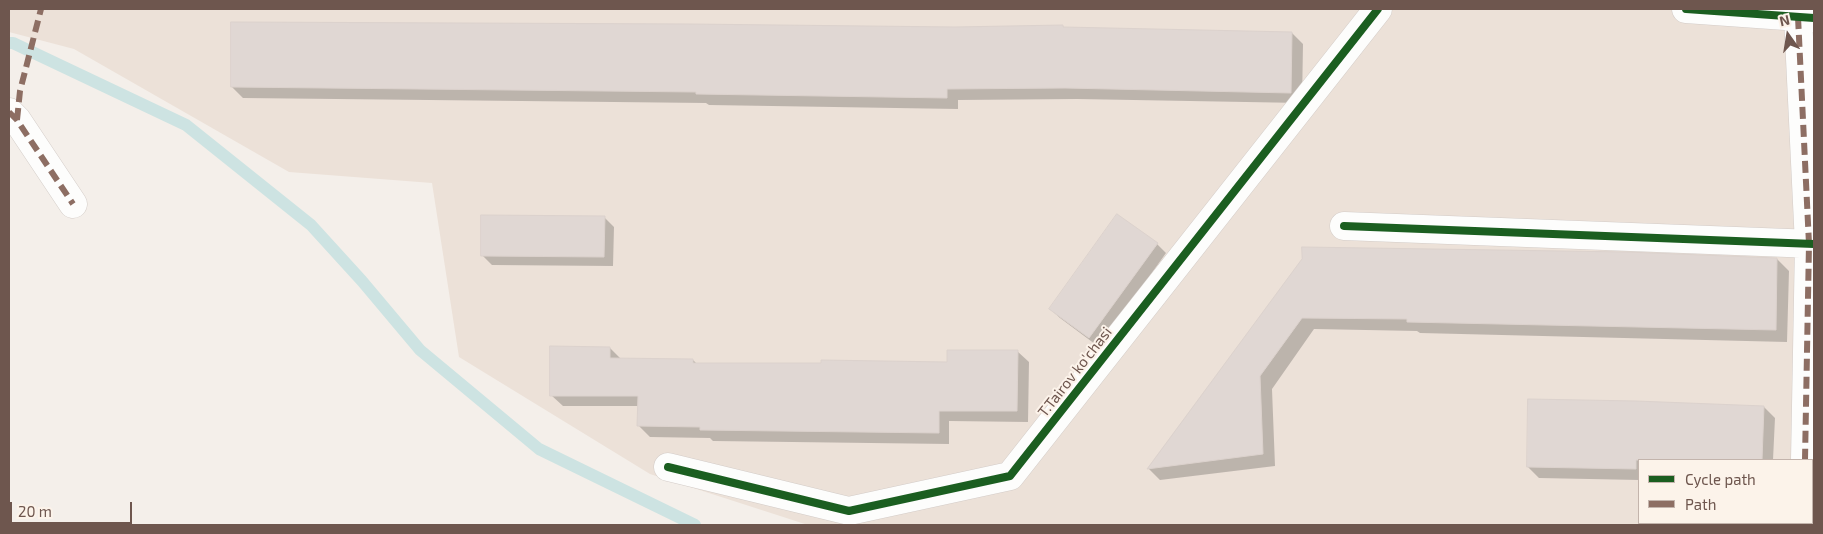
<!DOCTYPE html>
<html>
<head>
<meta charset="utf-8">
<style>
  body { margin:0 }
  #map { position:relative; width:1823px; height:534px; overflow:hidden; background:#f4efea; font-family:"Exo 2",sans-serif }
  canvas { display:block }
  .frame { position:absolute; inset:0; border:10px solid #6e564e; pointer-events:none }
  .legend { position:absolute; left:1638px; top:459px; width:175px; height:65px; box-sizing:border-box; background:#fcf3ea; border:1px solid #c3b4ac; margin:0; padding:6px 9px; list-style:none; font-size:15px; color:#6e564e }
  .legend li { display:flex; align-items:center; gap:10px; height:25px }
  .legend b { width:25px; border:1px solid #c3b4ac }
  .north { position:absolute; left:1763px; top:10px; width:50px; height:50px; -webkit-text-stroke:4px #fcf3ea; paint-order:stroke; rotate:347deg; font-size:14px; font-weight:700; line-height:20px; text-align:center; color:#6e564e }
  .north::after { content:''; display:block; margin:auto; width:18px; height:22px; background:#6e564e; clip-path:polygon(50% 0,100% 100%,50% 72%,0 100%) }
  .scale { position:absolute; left:10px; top:502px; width:122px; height:22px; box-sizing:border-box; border:2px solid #6e564e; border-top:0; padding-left:6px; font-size:15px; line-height:18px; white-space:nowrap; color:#6e564e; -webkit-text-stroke:4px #fcf3ea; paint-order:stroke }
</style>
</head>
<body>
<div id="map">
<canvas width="1823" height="534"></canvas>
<div class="frame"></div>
<ul class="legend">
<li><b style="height:6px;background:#1b5e20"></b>Cycle path</li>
<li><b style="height:6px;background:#8d6e63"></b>Path</li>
</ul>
<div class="north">N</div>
<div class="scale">20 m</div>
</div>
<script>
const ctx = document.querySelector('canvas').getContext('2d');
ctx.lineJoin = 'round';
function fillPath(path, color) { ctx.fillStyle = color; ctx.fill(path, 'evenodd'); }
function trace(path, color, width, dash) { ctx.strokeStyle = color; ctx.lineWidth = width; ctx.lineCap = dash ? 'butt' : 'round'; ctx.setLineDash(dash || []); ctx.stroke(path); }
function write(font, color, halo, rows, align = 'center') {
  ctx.font = font + ' "Exo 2",sans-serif'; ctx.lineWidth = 4; ctx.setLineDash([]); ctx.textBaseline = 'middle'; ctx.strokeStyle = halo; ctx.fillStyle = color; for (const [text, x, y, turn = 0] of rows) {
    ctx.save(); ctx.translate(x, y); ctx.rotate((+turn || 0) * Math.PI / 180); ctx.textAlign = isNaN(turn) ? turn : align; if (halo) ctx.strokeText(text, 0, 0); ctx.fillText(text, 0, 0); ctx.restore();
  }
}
fillPath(new Path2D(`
  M 9,9 L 1814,9 L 1814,525 L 808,525 L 650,474 L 459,357 L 432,183 L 289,172 L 74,49 L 9,32 ZM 1639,460 L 1812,460 L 1812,523 L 1639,523 Z`), '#ece1d8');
fillPath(new Path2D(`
  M 1063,26 L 1064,28 L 1292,33 L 1303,44 L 1302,103 L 1077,99 L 958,100 L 958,109 L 709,105 L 706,103 L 243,98 L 232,87 L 955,29 Z
  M 604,217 L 614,227 L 613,266 L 492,265 L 482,255 Z
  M 1157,244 L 1166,253 L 1099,347 L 1060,318 L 1050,309 Z
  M 1777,259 L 1789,271 L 1787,342 L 1420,333 L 1417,331 L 1314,329 L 1272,389 L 1275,466 L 1160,480 L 1148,468 L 1303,260 Z
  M 610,348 L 622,360 L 693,360 L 697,364 L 949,363 L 1017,351 L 1029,362 L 1028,422 L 949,421 L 949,444 L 713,441 L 710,438 L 650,437 L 639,426 L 639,406 L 563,406 L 551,395 Z
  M 1764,407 L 1775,418 L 1773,460 L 1639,460 L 1639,480 L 1539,478 L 1528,467 Z`), '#0003');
trace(new Path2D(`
  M 9,43 L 13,43 L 186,125 L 311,225 L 362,281 L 420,350 L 539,449 L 695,525`), '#cde3e2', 12);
const building = new Path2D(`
  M 231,22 L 689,24 L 955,27 L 1063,25 L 1063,27 L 1292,32 L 1291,93 L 1065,88 L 947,89 L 947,98 L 696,94 L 696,92 L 231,87 Z
  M 1117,214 L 1158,243 L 1089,338 L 1049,309 Z
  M 481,215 L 605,216 L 604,257 L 481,256 Z
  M 1302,247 L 1627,252 L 1777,258 L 1776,330 L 1407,322 L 1407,319 L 1302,318 L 1260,376 L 1263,454 L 1147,469 L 1302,259 Z
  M 550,346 L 610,347 L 610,358 L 693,359 L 693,363 L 821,363 L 821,360 L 947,362 L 947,350 L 1018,350 L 1017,411 L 939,411 L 939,433 L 700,430 L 700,427 L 637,426 L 638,396 L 550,396 Z
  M 1528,399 L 1636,401 L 1764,406 L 1762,460 L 1636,460 L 1636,469 L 1527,467 Z`);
fillPath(building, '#e0d7d3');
trace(building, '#dcd2cd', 1);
const street = new Path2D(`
  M 1686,9 L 1814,18
  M 1798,17 L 1809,244 L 1805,460
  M 9,112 L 17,120 L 73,204
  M 1344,226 L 1814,244
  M 668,467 L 849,511 L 1010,476 L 1378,9
  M 1804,525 L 1804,523`);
trace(street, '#d3ccc8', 29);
trace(street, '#fdfdfc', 28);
trace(new Path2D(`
  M 1798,17 L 1809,244 L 1805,460
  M 9,112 L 17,120 L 73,204
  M 17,120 L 20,91 L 41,9
  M 1804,525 L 1804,523`), '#8d6e63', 6, [12, 6]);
trace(new Path2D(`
  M 1686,9 L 1814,18
  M 1344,226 L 1814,244
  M 668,467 L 849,511 L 1010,476 L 1378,9`), '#1b5e20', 8);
write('15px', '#6e564e', '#fcf3ea', [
  ["T.Tairov ko'chasi",1075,372,-52]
]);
</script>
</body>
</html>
